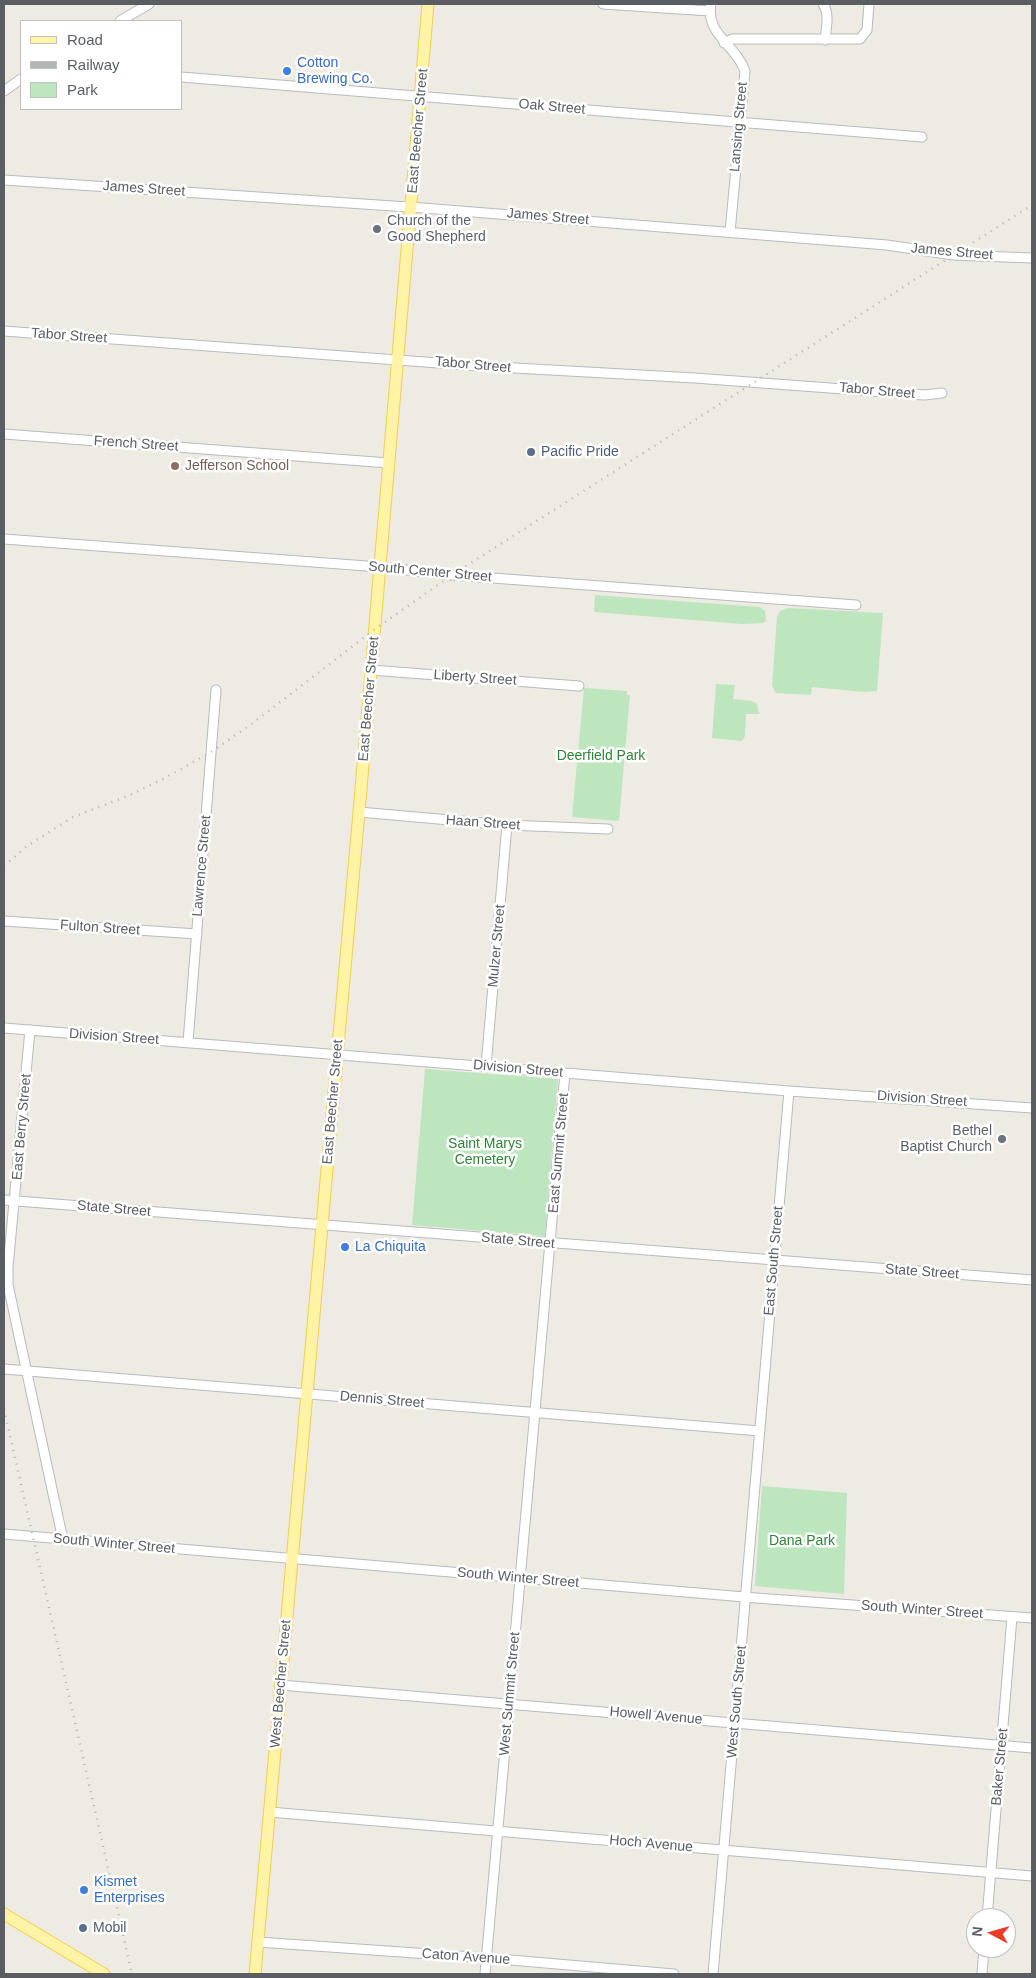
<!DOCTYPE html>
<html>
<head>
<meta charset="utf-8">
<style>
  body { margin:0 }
  #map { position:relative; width:1036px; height:1978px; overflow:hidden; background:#eeebe2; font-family:Arial,sans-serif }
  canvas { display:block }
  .frame { position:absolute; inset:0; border:5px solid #5a5e63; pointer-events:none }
  .legend { position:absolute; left:20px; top:20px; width:162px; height:90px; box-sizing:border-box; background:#fff; border:1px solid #bdbfc1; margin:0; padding:6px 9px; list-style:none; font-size:15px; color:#5a5e63 }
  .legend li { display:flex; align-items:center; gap:10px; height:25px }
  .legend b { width:25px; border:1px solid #bdbfc1 }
  .north { position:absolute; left:966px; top:1908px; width:50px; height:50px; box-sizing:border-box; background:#fff; border:1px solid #bdbfc1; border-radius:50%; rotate:276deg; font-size:14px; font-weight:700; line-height:20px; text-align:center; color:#5a5e63 }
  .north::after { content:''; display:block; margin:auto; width:18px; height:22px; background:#ee3b27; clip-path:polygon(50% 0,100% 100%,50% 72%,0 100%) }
</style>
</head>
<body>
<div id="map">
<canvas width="1036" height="1978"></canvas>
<div class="frame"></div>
<ul class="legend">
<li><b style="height:6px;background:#fff3a5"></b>Road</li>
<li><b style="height:6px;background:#b3b4b4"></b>Railway</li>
<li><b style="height:14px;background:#bde6be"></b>Park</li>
</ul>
<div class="north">N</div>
</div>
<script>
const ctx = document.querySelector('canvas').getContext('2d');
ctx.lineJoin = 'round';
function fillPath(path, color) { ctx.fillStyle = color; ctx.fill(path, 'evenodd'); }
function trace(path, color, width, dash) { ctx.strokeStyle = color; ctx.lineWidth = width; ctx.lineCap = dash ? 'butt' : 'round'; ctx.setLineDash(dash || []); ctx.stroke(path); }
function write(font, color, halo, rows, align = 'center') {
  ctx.font = font + ' Arial,sans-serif'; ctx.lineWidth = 5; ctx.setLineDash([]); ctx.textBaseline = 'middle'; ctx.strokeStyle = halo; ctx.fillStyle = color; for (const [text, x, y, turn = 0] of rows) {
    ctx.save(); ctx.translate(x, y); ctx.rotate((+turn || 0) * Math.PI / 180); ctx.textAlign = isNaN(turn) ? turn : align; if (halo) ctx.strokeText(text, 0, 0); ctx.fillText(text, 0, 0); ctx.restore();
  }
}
fillPath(new Path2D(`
  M 595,595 L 760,607 L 765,611 L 766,621 L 762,623 L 742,624 L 594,612 Z
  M 788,608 L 883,613 L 877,691 L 865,692 L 812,687 L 811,695 L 776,693 L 772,686 L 777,617 L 780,611 Z
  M 716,684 L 735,685 L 733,699 L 752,701 L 757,704 L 759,714 L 746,714 L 745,736 L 742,741 L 712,738 Z
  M 584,688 L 627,691 L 627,695 L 630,695 L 619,821 L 572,817 Z
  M 425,1069 L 558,1079 L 545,1236 L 412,1225 Z
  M 762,1486 L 847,1493 L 844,1594 L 755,1586 Z`), '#bde6be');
const minor = new Path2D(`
  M 603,4 L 710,11
  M 711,4 C 705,34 736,45 745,71 L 730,232
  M 823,4 C 830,13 826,29 825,40
  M 120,21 L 149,4
  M 724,43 L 732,39 L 860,39 L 867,30 L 869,4
  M 181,77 L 922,137
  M 4,91 L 21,79
  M 4,180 L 423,208 L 887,245 L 953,255 L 1032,258
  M 4,331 L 479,366 L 695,378 L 924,395 L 942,393
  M 4,434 L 389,463
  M 4,539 L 380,567 L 452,575 L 856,605
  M 371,670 L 579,686
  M 359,812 L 507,825 L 608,829
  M 4,921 L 197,934
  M 4,1028 L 789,1091 L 1032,1108
  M 30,1030 L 8,1267 L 8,1285 L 63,1540
  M 188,1042 L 216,690
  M 486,1066 L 507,825
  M 4,1200 L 1032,1280
  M 4,1369 L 760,1431
  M 4,1534 L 756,1598 L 1032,1618
  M 280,1685 L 1032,1748
  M 269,1812 L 1032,1876
  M 987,1918 L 1012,1617
  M 258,1942 L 487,1958 L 674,1974
  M 485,1974 L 565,1073
  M 713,1974 L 789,1091
  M 982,1974 L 984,1948`);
const major = new Path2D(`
  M 4,1914 L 104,1974
  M 255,1974 L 359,812 L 428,4`);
trace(minor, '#b7babf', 11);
trace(major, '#f5cc53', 13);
trace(minor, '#fff', 9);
trace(major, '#fff3a5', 11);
trace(new Path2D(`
  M 4,866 L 27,846 L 73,817 L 128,796 L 165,778 L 211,752 L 253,723 L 375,629 L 452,575 L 1032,205
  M 4,1409 L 132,1974`), '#b3b4b4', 2.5, [1, 6]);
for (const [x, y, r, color] of [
  [287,71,5,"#3f7fe0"],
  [377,229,5,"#6b7280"],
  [531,452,5,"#5c6f8a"],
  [175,466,5,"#8d6e63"],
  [1002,1139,5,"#6b7280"],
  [345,1247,5,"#3f7fe0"],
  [84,1890,5,"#3f7fe0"],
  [83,1928,5,"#5c6f8a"]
]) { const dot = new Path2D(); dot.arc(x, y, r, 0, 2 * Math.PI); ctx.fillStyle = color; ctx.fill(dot); trace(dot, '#fff', 2); }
write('14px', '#366cbe', '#fff', [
  ["Cotton",297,63],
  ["Brewing Co.",297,79],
  ["La Chiquita",355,1247],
  ["Kismet",94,1882],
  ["Enterprises",94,1898]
], 'left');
write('14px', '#5a5e63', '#fff', [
  ["Oak Street",552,107,5],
  ["Lansing Street",739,127,-85],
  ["East Beecher Street",418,131,-85],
  ["James Street",144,189,4],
  ["James Street",548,217,5],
  ["James Street",952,252,5],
  ["Tabor Street",69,336,4],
  ["Tabor Street",473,365,5],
  ["Tabor Street",877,391,5],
  ["French Street",136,444,4],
  ["South Center Street",430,572,5],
  ["Liberty Street",475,678,4],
  ["East Beecher Street",369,699,-85],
  ["Haan Street",483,823,4],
  ["Lawrence Street",202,866,-85],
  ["Fulton Street",100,928,4],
  ["Mulzer Street",497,946,-85],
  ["Division Street",114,1037,4],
  ["Division Street",518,1069,5],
  ["Division Street",922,1099,4],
  ["East Beecher Street",333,1102,-85],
  ["East Berry Street",22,1127,-85],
  ["East Summit Street",559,1153,-85],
  ["State Street",114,1209,5],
  ["State Street",518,1241,5],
  ["East South Street",774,1261,-85],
  ["State Street",922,1272,4],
  ["Dennis Street",382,1400,5],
  ["South Winter Street",114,1544,5],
  ["South Winter Street",518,1578,5],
  ["South Winter Street",922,1610,4],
  ["West Beecher Street",281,1684,-85],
  ["West Summit Street",510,1694,-85],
  ["West South Street",737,1702,-85],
  ["Howell Avenue",656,1716,5],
  ["Baker Street",1000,1767,-85],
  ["Hoch Avenue",651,1844,5],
  ["Caton Avenue",466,1957,4]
]);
write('14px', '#5b616d', '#fff', [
  ["Church of the",387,221],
  ["Good Shepherd",387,237],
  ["Bethel",992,1131,"right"],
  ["Baptist Church",992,1147,"right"]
], 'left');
write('14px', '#4e5e75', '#fff', [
  ["Pacific Pride",541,452],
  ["Mobil",93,1928]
], 'left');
write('14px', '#785e54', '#fff', [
  ["Jefferson School",185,466]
], 'left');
write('14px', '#318337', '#fff', [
  ["Deerfield Park",601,756],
  ["Saint Marys",485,1144],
  ["Cemetery",485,1160],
  ["Dana Park",802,1541]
]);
</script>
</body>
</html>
